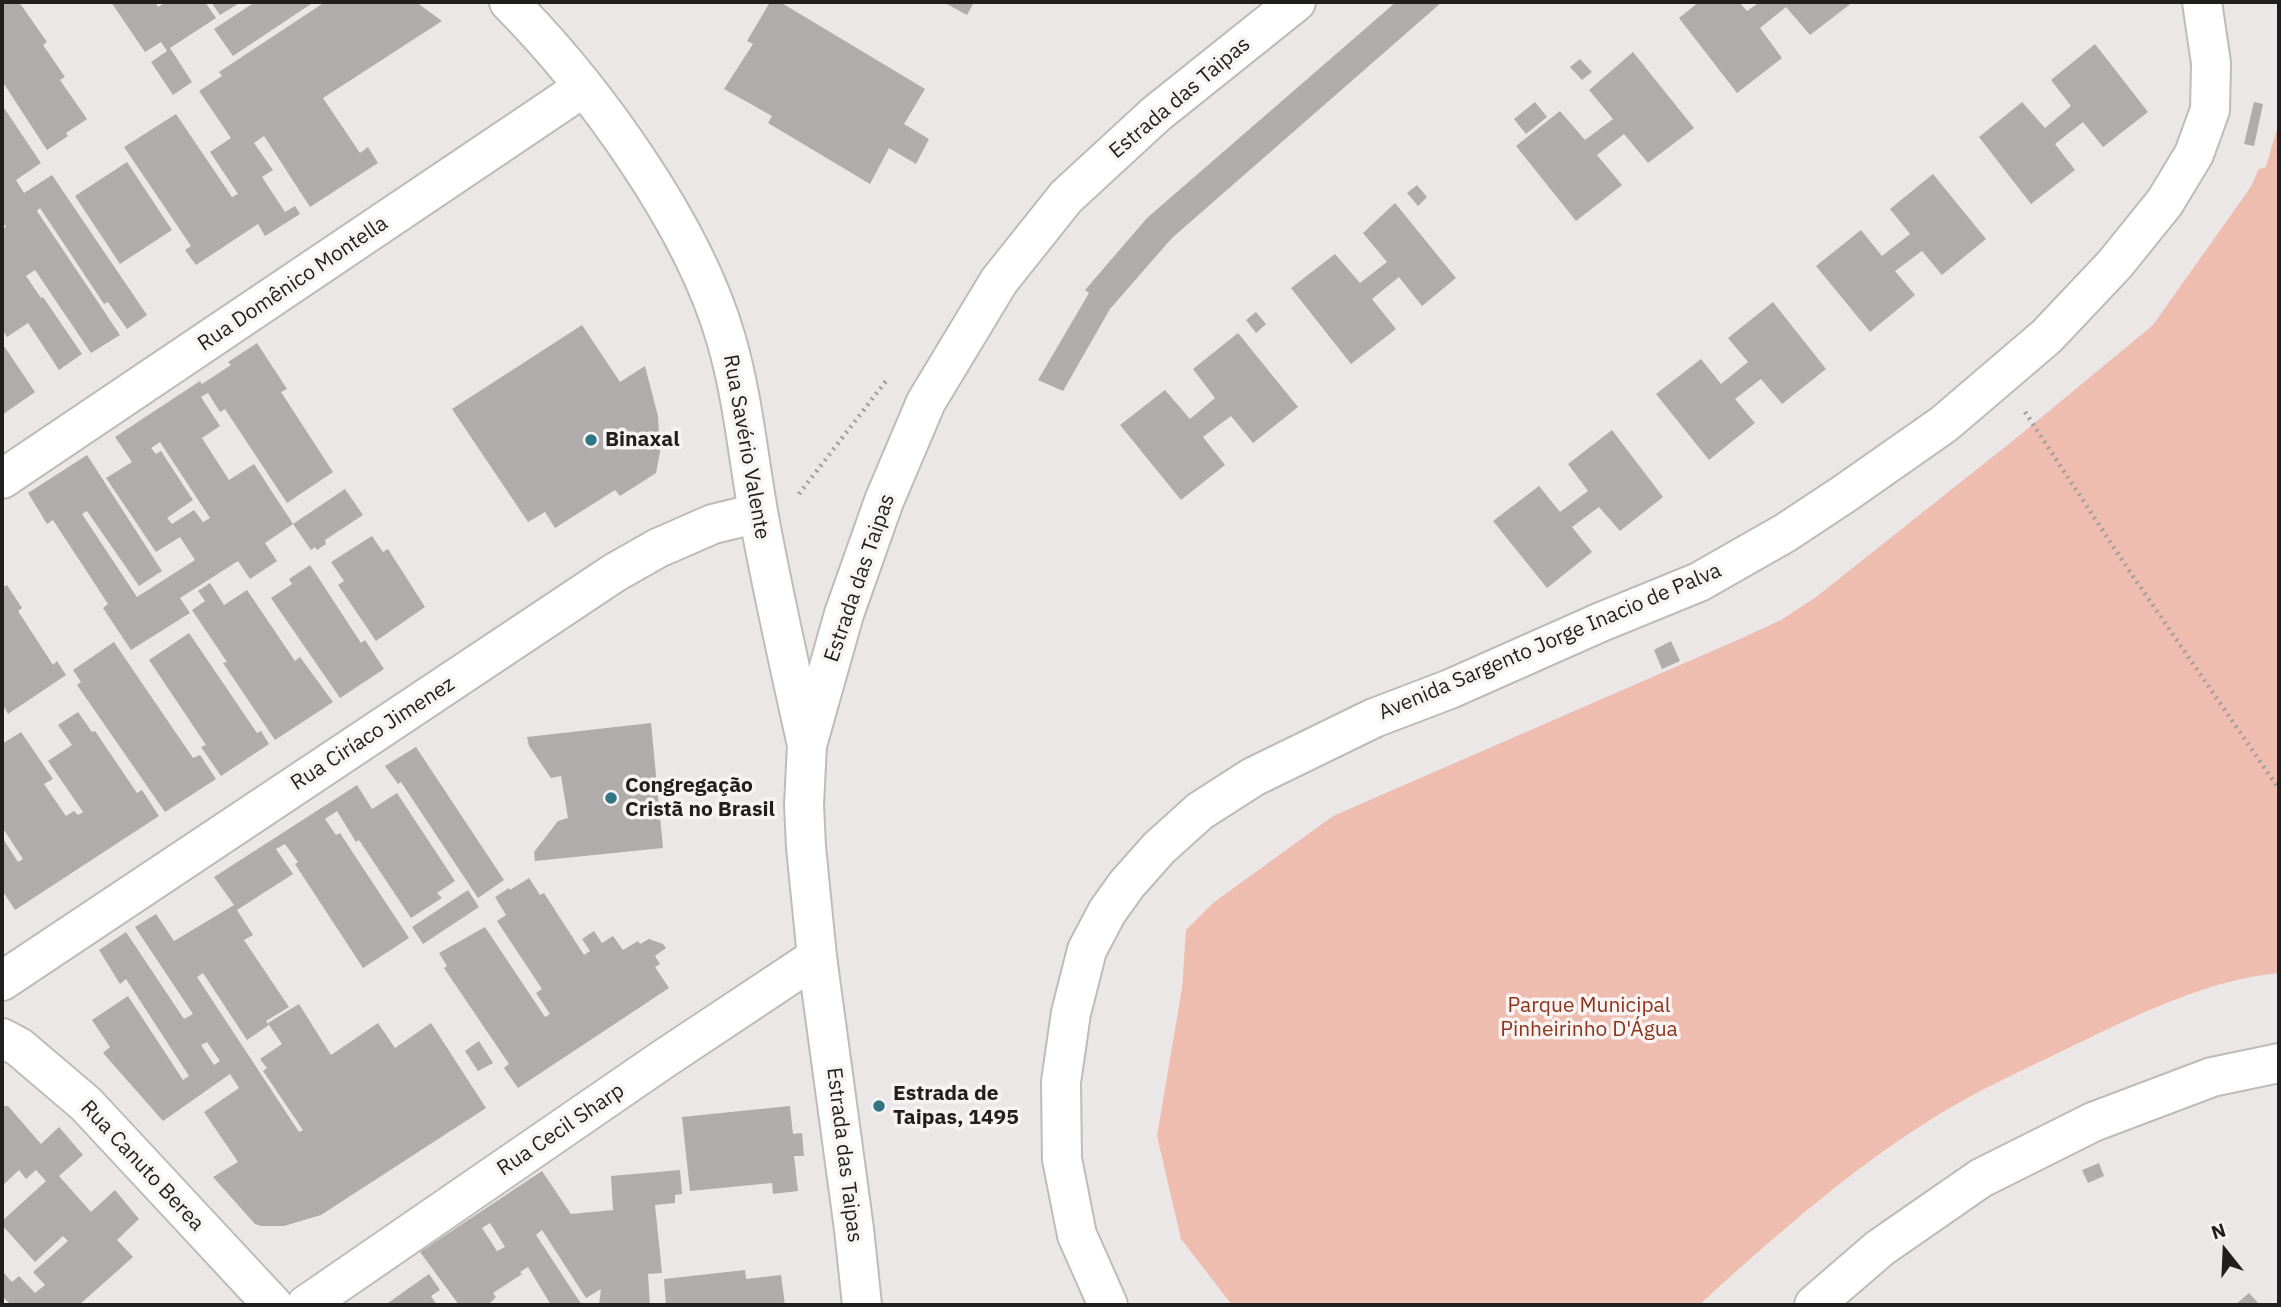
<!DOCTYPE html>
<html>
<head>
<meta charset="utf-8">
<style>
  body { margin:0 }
  #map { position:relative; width:2281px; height:1307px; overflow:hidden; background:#ebe7e6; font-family:"IBM Plex Sans",sans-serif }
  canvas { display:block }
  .frame { position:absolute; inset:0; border:4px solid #201f1e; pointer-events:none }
  .north { position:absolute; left:2190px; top:1216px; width:70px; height:70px; -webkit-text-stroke:5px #f8f4f3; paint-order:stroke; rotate:342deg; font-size:19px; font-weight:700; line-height:28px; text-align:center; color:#201f1e }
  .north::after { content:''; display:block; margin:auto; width:24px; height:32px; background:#201f1e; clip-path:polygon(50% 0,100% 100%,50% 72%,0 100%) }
</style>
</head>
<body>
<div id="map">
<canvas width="2281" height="1307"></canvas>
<div class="frame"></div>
<div class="north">N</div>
</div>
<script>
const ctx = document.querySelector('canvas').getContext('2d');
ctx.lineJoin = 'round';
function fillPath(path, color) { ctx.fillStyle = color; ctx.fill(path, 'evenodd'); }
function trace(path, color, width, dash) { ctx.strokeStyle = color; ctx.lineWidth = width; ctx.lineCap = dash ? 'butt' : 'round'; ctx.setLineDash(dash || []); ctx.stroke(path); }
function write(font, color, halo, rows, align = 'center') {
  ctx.font = font + ' "IBM Plex Sans",sans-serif'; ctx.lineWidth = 7; ctx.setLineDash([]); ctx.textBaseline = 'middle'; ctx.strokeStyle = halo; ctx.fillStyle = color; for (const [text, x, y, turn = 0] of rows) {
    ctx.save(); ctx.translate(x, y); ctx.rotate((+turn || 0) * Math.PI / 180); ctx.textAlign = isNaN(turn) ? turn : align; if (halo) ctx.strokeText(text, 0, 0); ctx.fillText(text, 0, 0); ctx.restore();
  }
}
fillPath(new Path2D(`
  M 2276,132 L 2279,132 L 2279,973 C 2212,979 2145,1011 2085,1040 C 2038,1063 1988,1085 1943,1112 C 1854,1166 1776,1235 1699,1305 L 1232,1305 L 1181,1239 L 1157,1136 L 1182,988 L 1186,930 L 1213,903 L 1333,816 L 1742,638 L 1781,620 L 1816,597 L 2020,435 L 2153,325 L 2250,188 L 2259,169 L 2266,167 Z`), '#efbdaf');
fillPath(new Path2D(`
  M 6,2 L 19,2 L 47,42 L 43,45 L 65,77 L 60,80 L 87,119 L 66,133 L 68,136 L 47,150 L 2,81 L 2,5 Z
  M 111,2 L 155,2 L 158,7 L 163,4 L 161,2 L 205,2 L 216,18 L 170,48 L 192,82 L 173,95 L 151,62 L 167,51 L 161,42 L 145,52 Z
  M 211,2 L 241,2 L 220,15 Z
  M 255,2 L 314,2 L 233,56 L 214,29 Z
  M 325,2 L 416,2 L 442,21 L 323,98 L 360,153 L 368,147 L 378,163 L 310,207 L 264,136 L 254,143 L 273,170 L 262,177 L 285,212 L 295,206 L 300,214 L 265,236 L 258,224 L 196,265 L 185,250 L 191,246 L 124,147 L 176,114 L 232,197 L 238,194 L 210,152 L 231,138 L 199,91 L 222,76 L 219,72 Z
  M 770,2 L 780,2 L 925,89 L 904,124 L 929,139 L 916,164 L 889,148 L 870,184 L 768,123 L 772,116 L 724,89 L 753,44 L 747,41 Z
  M 943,2 L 974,2 L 967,15 Z
  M 1396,2 L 1442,2 L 1172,238 L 1110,309 L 1063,391 L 1038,380 L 1089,293 L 1085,290 L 1147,218 Z
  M 1699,2 L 1739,2 L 1747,11 L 1760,2 L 1853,2 L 1810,35 L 1786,7 L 1760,28 L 1782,58 L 1737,93 L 1679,18 Z
  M 2095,44 L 2148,112 L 2103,147 L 2083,122 L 2055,144 L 2075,170 L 2031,204 L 1979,137 L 2022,102 L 2045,128 L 2071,106 L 2051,80 Z
  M 1633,52 L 1694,128 L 1648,163 L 1624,134 L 1597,155 L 1622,185 L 1576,221 L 1516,146 L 1560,111 L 1585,140 L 1613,119 L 1589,90 Z
  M 1580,59 L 1592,72 L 1582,80 L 1570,67 Z
  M 1535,102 L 1547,117 L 1526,134 L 1514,119 Z
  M 2254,102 L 2263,104 L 2254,146 L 2244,144 Z
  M 2,105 L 41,163 L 16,180 L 24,193 L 52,175 L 147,315 L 127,329 L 108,302 L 104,304 L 40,208 L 37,211 L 120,335 L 91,353 L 35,270 L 26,276 L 41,298 L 43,297 L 82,354 L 59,370 L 28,323 L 7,337 L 2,329 L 2,229 L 6,227 L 2,221 Z
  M 127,162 L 172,230 L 120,264 L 75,196 Z
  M 1933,174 L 1986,239 L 1942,275 L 1922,251 L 1895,271 L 1915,295 L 1870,332 L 1816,266 L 1861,230 L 1882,256 L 1910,234 L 1890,209 Z
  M 1417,185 L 1427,197 L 1418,206 L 1407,193 Z
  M 1395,203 L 1456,278 L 1422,306 L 1399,277 L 1372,299 L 1396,329 L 1351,364 L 1291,288 L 1335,254 L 1360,283 L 1387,262 L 1363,233 Z
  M 1773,302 L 1826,369 L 1782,404 L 1761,379 L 1735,399 L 1755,423 L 1709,460 L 1656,394 L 1701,359 L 1721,384 L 1748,362 L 1728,338 Z
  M 1256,312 L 1266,324 L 1256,333 L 1246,320 Z
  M 582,325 L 620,382 L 645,366 L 658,416 L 660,452 L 656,473 L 620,496 L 615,490 L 555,528 L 545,512 L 528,522 L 452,409 Z
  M 1238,333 L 1298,407 L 1253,443 L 1231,416 L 1203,437 L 1225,465 L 1181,500 L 1120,425 L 1165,390 L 1190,419 L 1215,398 L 1193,369 Z
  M 2,343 L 35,392 L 2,415 Z
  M 257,343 L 287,389 L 281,392 L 333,472 L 287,503 L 225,409 L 220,412 L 208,393 L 201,397 L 220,426 L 202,438 L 229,480 L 254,464 L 293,524 L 345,489 L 363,515 L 325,540 L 326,544 L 317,550 L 315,547 L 311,550 L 293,524 L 265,543 L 277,561 L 250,579 L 238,561 L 180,598 L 190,613 L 131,650 L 103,608 L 108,604 L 53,520 L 47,524 L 28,493 L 87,455 L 162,571 L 139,586 L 87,511 L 82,514 L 137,597 L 195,560 L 180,537 L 156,552 L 106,478 L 132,462 L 115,437 L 200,381 L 202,384 L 231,365 L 228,362 ZM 160,442 L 210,518 L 203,522 L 194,510 L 172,524 L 167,518 L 193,500 L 161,451 L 156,454 L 151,448 Z
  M 1612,430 L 1663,497 L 1620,531 L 1599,507 L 1572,527 L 1592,552 L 1547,588 L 1493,521 L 1539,486 L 1560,512 L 1588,491 L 1568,464 Z
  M 372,536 L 383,552 L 388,549 L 425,607 L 376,641 L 338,585 L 344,581 L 331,562 Z
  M 310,565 L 361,643 L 365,640 L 384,669 L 340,698 L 271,598 L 292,584 L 289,579 Z
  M 210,583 L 224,605 L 247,590 L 295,661 L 300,657 L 333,702 L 275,740 L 223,663 L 227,662 L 192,610 L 205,601 L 198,591 Z
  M 7,585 L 22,608 L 18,611 L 53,665 L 57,661 L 66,675 L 8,714 L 2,703 L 2,588 Z
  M 189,633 L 257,733 L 261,731 L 269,744 L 221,776 L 201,747 L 206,745 L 149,660 Z
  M 1671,641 L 1680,661 L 1662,669 L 1654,650 Z
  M 114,642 L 193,758 L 200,755 L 216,779 L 165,812 L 77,685 L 81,682 L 73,670 Z
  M 78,712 L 92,732 L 95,731 L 137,793 L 142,790 L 159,816 L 15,910 L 2,890 L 2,837 L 18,862 L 23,859 L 2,827 L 2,744 L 21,732 L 53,779 L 44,784 L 66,816 L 74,811 L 78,815 L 83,812 L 48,761 L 72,745 L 58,725 Z
  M 651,723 L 663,848 L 535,861 L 534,852 L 558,821 L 568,818 L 561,776 L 551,778 L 529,746 L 527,737 Z
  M 416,747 L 504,880 L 478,898 L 401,782 L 398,784 L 385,766 Z
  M 357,785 L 372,809 L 397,793 L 455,881 L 437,893 L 442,898 L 411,918 L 359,840 L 356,842 L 337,811 L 325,819 L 336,835 L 340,833 L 409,938 L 363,968 L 295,864 L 298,862 L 285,844 L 276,849 L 293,874 L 237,910 L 253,935 L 244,940 L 289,1007 L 266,1021 L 269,1025 L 268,1023 L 299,1004 L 331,1055 L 378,1023 L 395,1048 L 431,1023 L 486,1108 L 321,1215 L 284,1226 L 261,1226 L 255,1224 L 213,1177 L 238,1162 L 204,1112 L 239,1088 L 230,1074 L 163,1121 L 103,1053 L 110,1047 L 92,1020 L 128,996 L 183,1080 L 189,1076 L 126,979 L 120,984 L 99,950 L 126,932 L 184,1019 L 193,1014 L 135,927 L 156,914 L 174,941 L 234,905 L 214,877 ZM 203,973 L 247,1040 L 269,1025 L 282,1044 L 260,1059 L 267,1068 L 263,1071 L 303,1130 L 299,1132 L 197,977 ZM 207,1042 L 220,1061 L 214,1065 L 201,1045 Z
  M 529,878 L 540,895 L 544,893 L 584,955 L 590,951 L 582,939 L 594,931 L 602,943 L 613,936 L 623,950 L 638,941 L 640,944 L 649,939 L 663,944 L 666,948 L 655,956 L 660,964 L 655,967 L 669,988 L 518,1088 L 504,1068 L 509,1064 L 444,968 L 447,966 L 439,953 L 485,927 L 545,1017 L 550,1014 L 536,993 L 542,989 L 497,921 L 506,915 L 495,897 L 509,888 L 510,890 Z
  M 468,890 L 479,907 L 423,944 L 412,927 Z
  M 479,1041 L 493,1063 L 478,1071 L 465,1051 Z
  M 2,1106 L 8,1106 L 41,1144 L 59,1127 L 83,1155 L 59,1176 L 91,1212 L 115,1190 L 139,1219 L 117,1240 L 133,1257 L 79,1305 L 11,1305 L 2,1296 L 2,1271 L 12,1282 L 19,1276 L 35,1293 L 45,1285 L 33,1272 L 68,1241 L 63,1236 L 35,1262 L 2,1225 L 2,1221 L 46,1181 L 36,1170 L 26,1179 L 19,1170 L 2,1186 Z
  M 790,1106 L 793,1134 L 802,1133 L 804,1156 L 794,1156 L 798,1191 L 773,1194 L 772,1183 L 690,1191 L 682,1117 Z
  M 2099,1163 L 2104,1176 L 2088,1183 L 2082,1170 Z
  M 680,1170 L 682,1194 L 675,1195 L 675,1203 L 655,1205 L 662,1273 L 648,1274 L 650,1305 L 599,1305 L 601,1289 L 586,1298 L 542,1230 L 536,1235 L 582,1305 L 551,1305 L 528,1267 L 520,1272 L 522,1274 L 493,1293 L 496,1297 L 488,1305 L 459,1305 L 420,1252 L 542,1171 L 571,1214 L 613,1210 L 611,1176 ZM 490,1223 L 505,1247 L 497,1251 L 482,1228 Z
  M 745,1270 L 746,1279 L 781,1275 L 785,1305 L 666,1305 L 664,1279 Z
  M 429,1274 L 440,1290 L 431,1296 L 437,1305 L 385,1305 Z
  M 2249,1293 L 2260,1305 L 2235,1305 Z`), '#b0acab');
const street = new Path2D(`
  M 509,2 C 593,87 693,224 726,339 C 743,397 748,457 759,517 C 773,593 790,669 807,745
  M 2,479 L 584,87
  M 2,981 L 614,573 L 658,548 L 713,524 L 758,513
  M 2,1038 L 19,1047 L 86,1104 L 273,1305
  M 306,1305 L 662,1060 L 817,957
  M 1108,1305 L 1077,1235 L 1062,1159 L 1061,1082 L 1071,1013 L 1087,950 L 1107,912 L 1127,884 L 1159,848 L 1200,811 L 1253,777 L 1374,718 L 1450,689 L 1601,622 L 1699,582 L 1785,533 L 1844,494 L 1944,424 L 2047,336 L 2115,264 L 2165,202 L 2194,154 L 2210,110 L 2211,63 L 2202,2
  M 1814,1305 L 1880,1248 L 1981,1178 L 2093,1122 L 2212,1077 L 2279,1063`);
const secondary = new Path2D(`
  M 862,1305 L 854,1229 L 817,957 L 806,847 L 804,805 L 807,745 L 844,614 L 884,501 L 926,402 L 999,281 L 1066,197 L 1156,114 L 1296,2`);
trace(street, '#bfbbba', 42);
trace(secondary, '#bfbbba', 42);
trace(new Path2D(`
  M 2025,412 L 2128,569 L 2279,789
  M 799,494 L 886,381`), '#a09d9c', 4.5, [2, 5]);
trace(street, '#fff', 38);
trace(secondary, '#fff', 38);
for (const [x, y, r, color] of [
  [591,440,7,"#327686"],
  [611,798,7,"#327686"],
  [879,1106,7,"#327686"]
]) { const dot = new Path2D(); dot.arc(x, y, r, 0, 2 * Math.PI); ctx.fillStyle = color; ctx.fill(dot); trace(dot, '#f8f4f3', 2.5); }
write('21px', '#201f1e', '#f8f4f3', [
  ["Estrada das Taipas",1180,98,-40],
  ["Rua Domênico Montella",293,284,-34],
  ["Rua Savério Valente",746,447,80],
  ["Estrada das Taipas",860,578,-71],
  ["Avenida Sargento Jorge Inacio de Palva",1550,642,-23],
  ["Rua Ciríaco Jimenez",373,734,-33],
  ["Rua Cecil Sharp",561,1130,-34],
  ["Estrada das Taipas",844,1155,83],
  ["Rua Canuto Berea",142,1166,47]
]);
write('bold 21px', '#201f1e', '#f8f4f3', [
  ["Binaxal",605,440],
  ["Congregação",625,786],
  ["Cristã no Brasil",625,810],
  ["Estrada de",893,1094],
  ["Taipas, 1495",893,1118]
], 'left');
write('21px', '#8f331b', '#f8f4f3', [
  ["Parque Municipal",1589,1006],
  ["Pinheirinho D'Água",1589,1030]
]);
</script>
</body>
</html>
